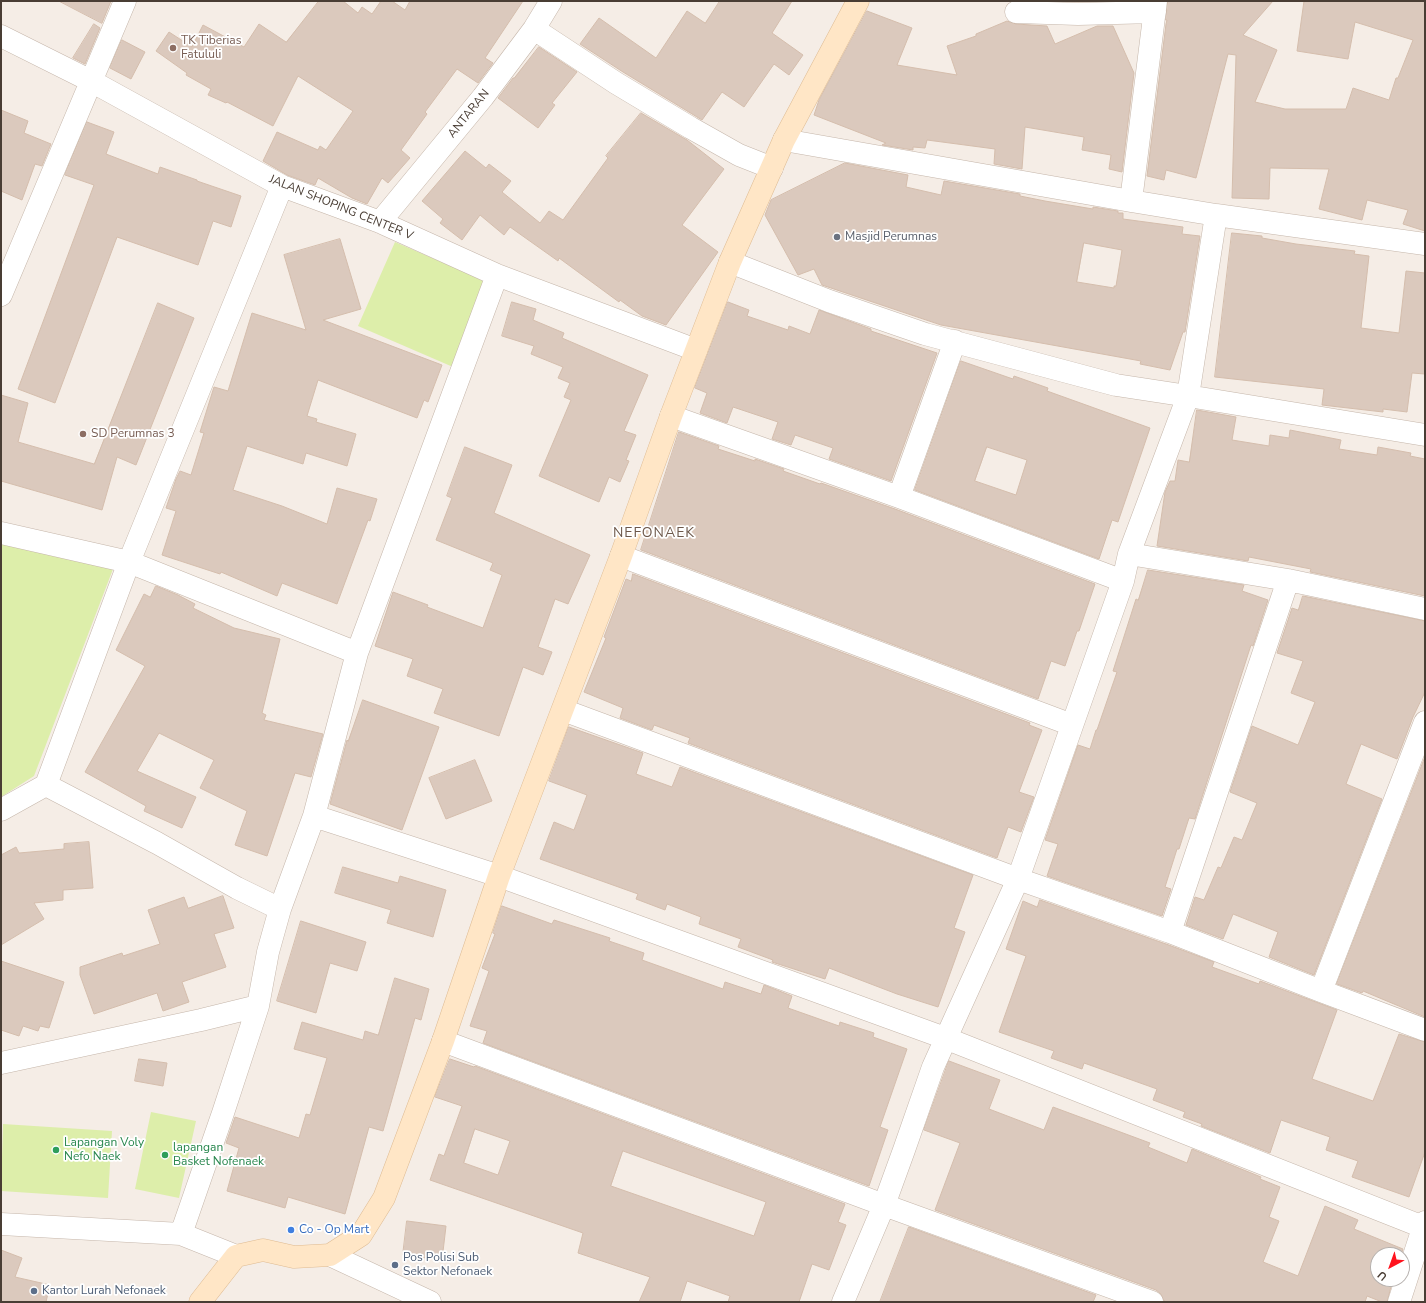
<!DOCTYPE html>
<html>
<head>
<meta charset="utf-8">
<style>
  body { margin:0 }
  #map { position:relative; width:1426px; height:1303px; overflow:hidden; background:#f5ede6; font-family:"Nunito Sans",sans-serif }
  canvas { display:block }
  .frame { position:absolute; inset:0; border:2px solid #493d34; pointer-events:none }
  .north { position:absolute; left:1370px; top:1247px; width:40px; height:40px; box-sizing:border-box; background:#fff; border:1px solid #b6b1ae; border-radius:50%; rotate:221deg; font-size:11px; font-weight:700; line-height:16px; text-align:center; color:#493d34 }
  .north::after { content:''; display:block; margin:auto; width:14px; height:18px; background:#ff131e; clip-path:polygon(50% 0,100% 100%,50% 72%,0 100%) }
</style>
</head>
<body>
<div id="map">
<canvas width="1426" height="1303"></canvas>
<div class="frame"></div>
<div class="north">U</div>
</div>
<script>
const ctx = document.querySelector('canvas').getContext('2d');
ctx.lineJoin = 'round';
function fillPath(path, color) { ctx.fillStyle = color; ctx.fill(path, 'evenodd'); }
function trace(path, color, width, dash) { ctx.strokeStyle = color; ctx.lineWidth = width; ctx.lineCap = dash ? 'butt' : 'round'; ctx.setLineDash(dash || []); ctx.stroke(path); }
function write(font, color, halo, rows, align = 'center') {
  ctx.font = font + ' "Nunito Sans",sans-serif'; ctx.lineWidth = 3.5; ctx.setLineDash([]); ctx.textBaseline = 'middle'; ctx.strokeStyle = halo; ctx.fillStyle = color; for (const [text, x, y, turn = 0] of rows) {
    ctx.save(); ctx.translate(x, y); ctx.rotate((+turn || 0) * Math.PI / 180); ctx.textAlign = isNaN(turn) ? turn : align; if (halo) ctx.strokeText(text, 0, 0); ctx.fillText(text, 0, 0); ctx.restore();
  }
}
fillPath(new Path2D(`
  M 395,242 L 488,282 L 453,367 L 358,326 Z
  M 1,541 L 113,569 L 34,776 L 1,797 Z
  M 151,1112 L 196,1121 L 179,1198 L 135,1189 Z
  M 3,1124 L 112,1131 L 108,1198 L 1,1191 Z`), '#dea');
const building = new Path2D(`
  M 59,1 L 111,1 L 102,23 Z
  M 319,1 L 343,1 L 358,13 L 362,7 L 372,14 L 381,1 L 392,1 L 405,10 L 410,1 L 523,1 L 485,58 L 493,63 L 478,83 L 457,69 L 425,112 L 427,114 L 401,150 L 410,158 L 388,183 L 382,178 L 367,204 L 352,198 L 318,178 L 315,185 L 287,175 L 263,161 L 277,132 L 318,150 L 320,146 L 326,150 L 353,111 L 298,76 L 273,126 L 227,102 L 226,103 L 208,95 L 211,89 L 186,75 L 187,73 L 156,51 L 169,32 L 192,47 L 203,25 L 244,47 L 259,24 L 286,42 Z
  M 720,1 L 792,1 L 772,33 L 803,55 L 789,75 L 774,64 L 744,107 L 722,92 L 702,120 L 623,72 L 580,44 L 599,18 L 656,58 L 687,11 L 705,23 Z
  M 1168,1 L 1273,1 L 1243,35 L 1277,50 L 1255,102 L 1285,109 L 1346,109 L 1353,88 L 1389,100 L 1396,78 L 1398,78 L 1413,40 L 1355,22 L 1348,59 L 1297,51 L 1304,1 L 1425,1 L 1425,231 L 1403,224 L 1408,210 L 1367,200 L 1362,220 L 1319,209 L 1329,169 L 1270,168 L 1269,199 L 1232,198 L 1236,55 L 1228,54 L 1196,178 L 1166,170 L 1164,180 L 1147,176 L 1166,24 L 1167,20 L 1166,20 Z
  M 867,11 L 912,28 L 897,65 L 957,75 L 947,46 L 976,36 L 976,34 L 1007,21 L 1016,24 L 1047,26 L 1055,44 L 1097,26 L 1113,26 L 1134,73 L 1122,172 L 1109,169 L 1111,155 L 1082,150 L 1084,137 L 1025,127 L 1022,169 L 994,164 L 995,149 L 927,140 L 925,148 L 913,147 L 913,150 L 882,145 L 886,143 L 814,115 L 819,100 Z
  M 94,24 L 100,28 L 85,64 L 73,58 Z
  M 122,40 L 145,52 L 131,79 L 110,68 Z
  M 539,47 L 577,72 L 552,103 L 555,105 L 538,128 L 498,98 L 513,78 L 514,78 Z
  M 1,110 L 28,121 L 24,133 L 51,144 L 42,166 L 35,164 L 22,200 L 1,191 Z
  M 641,113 L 687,140 L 724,169 L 682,225 L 718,252 L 666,325 L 642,316 L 620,300 L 619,302 L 559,258 L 558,261 L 510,227 L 504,235 L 480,215 L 462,240 L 440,223 L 443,219 L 422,201 L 465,151 L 486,168 L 489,164 L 511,181 L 502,192 L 540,223 L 549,211 L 563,220 L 608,158 L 606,156 Z
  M 87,122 L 114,132 L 106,154 L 158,174 L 160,167 L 197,180 L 197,181 L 241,196 L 231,227 L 213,221 L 198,265 L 117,237 L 55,403 L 18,389 L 94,185 L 65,175 Z
  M 845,163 L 908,175 L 906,187 L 941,195 L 944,181 L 1020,194 L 1020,196 L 1045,201 L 1093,209 L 1093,207 L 1118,211 L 1118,213 L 1123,213 L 1123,219 L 1183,227 L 1182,234 L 1200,236 L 1185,332 L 1183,332 L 1170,370 L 1140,364 L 1141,361 L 941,325 L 822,285 L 814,269 L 798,275 L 765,215 L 771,200 ZM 1084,243 L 1122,250 L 1116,286 L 1114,286 L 1114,288 L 1077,282 Z
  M 1232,233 L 1262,236 L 1262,238 L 1296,244 L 1355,251 L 1354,254 L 1369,256 L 1361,328 L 1399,333 L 1406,271 L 1425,273 L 1425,374 L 1412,373 L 1407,412 L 1383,409 L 1383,412 L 1322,405 L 1324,389 L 1215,377 Z
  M 340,239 L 361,309 L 323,320 L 442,365 L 428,402 L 424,400 L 417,418 L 318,380 L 307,416 L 317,419 L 316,422 L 356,434 L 347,466 L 306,453 L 303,464 L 247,446 L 233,490 L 282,506 L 327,524 L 337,488 L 377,499 L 370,521 L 368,520 L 337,604 L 282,583 L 277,596 L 221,572 L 220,574 L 162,555 L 176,511 L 166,508 L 176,479 L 180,471 L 191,475 L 204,433 L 200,432 L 214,387 L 228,391 L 252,313 L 306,330 L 284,255 Z
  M 512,302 L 536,309 L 533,320 L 564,333 L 562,338 L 648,375 L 624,431 L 636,435 L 626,460 L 629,461 L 620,482 L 609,477 L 599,502 L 539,476 L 571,400 L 564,397 L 570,383 L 558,378 L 563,367 L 531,354 L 534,346 L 502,336 Z
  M 728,302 L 749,310 L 747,316 L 788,330 L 789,326 L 810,334 L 819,310 L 871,329 L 871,331 L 937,353 L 891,481 L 829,459 L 833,448 L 795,435 L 791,445 L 772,439 L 778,422 L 733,407 L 727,423 L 700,413 L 707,393 L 695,388 Z
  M 158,303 L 194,318 L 136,465 L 117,457 L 102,510 L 1,481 L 1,395 L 28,403 L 18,442 L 94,464 Z
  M 961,361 L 1013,379 L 1014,376 L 1048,388 L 1047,391 L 1150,428 L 1118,522 L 1112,520 L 1099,559 L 915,490 ZM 987,447 L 1027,460 L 1016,495 L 975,481 Z
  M 1197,410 L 1236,417 L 1232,440 L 1269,446 L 1270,435 L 1289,438 L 1290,430 L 1341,440 L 1339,449 L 1377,455 L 1378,447 L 1411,453 L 1410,456 L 1425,459 L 1425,596 L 1310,572 L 1311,569 L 1249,557 L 1248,561 L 1157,546 L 1165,492 L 1170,481 L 1175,481 L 1178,460 L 1189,462 Z
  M 679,432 L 719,446 L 718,449 L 755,461 L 755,459 L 784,469 L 783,471 L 820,484 L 821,483 L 895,509 L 1095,584 L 1079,631 L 1077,631 L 1065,666 L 1051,661 L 1038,699 L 641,550 Z
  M 465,447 L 512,465 L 494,513 L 590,555 L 568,604 L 555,599 L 538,647 L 552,652 L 543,675 L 523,667 L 499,736 L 434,713 L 443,689 L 407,676 L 413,659 L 375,646 L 393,592 L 428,605 L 427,607 L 483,628 L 502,575 L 490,570 L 493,563 L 436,540 L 452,498 L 447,496 Z
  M 1148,570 L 1244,585 L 1242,591 L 1268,600 L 1253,646 L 1251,645 L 1195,819 L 1189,818 L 1179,849 L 1177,849 L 1165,887 L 1171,889 L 1162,916 L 1047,876 L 1058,844 L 1045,840 L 1078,745 L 1090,749 L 1096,730 L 1097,730 L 1117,672 L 1113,671 L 1136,599 L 1138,600 Z
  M 633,574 L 1030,723 L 1029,725 L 1042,730 L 1019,792 L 1034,797 L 1021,832 L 1008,827 L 997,858 L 688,743 L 690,738 L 654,725 L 652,730 L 620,718 L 623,708 L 584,692 L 606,638 L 604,637 L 626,579 L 631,581 Z
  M 156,586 L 178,595 L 195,604 L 193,608 L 234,628 L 280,639 L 262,713 L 266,715 L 264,720 L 323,734 L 311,777 L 295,773 L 267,856 L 235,845 L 247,811 L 200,788 L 214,760 L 159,733 L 137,771 L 196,797 L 182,828 L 144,811 L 146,806 L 85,772 L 145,666 L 116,650 L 144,594 L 150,597 Z
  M 1303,596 L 1425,621 L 1425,692 L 1413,717 L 1397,759 L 1361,744 L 1346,784 L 1382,799 L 1314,975 L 1269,957 L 1278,932 L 1233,914 L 1223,939 L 1186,925 L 1195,897 L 1204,900 L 1218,867 L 1221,868 L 1234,837 L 1242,840 L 1257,803 L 1230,792 L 1252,726 L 1298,745 L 1315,702 L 1291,693 L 1303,661 L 1277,653 L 1292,608 L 1298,610 Z
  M 363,700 L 439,727 L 402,830 L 330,804 L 347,740 L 348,741 Z
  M 569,727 L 643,753 L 636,774 L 672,787 L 680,767 L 973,875 L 954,928 L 965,932 L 938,1007 L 897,994 L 829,968 L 825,979 L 772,962 L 773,960 L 738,947 L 741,939 L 699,924 L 701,917 L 667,904 L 665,910 L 636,899 L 638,894 L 540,859 L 554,822 L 574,830 L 587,795 L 549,781 Z
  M 1425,757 L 1425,1017 L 1363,991 L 1362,993 L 1337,984 Z
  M 475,760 L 492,801 L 446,819 L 429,778 Z
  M 89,842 L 93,888 L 63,890 L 63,900 L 34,903 L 44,919 L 1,945 L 1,855 L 16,847 L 19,853 L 64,849 L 64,844 Z
  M 343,867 L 398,883 L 400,876 L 446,890 L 433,937 L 387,923 L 391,910 L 335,893 Z
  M 223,896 L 234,928 L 214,934 L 226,967 L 182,982 L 189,1002 L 163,1011 L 157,993 L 94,1014 L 80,975 L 80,967 L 122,953 L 123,956 L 160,944 L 148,910 L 184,897 L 188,908 Z
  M 1040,900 L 1166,944 L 1214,962 L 1212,967 L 1259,984 L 1260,981 L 1337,1010 L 1312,1079 L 1373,1101 L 1399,1034 L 1425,1042 L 1425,1152 L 1409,1197 L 1352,1177 L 1358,1161 L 1326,1150 L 1330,1137 L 1281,1120 L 1270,1153 L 1201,1126 L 1202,1124 L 1183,1117 L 1185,1112 L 1153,1100 L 1157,1089 L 1084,1063 L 1082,1069 L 1051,1058 L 1054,1051 L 999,1032 L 1026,956 L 1006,949 L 1023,901 L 1037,907 Z
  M 502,906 L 552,924 L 554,920 L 610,938 L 609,941 L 644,953 L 642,960 L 723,989 L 725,982 L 761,994 L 764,985 L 792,996 L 788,1008 L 839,1026 L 840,1022 L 874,1033 L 873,1037 L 907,1049 L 880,1127 L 888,1130 L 869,1186 L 483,1043 L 487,1031 L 470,1026 L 489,971 L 482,968 L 495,934 L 493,933 Z
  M 301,921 L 366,942 L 357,971 L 330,963 L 316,1013 L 277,1001 Z
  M 1,961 L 64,982 L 49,1028 L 40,1026 L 38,1031 L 23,1026 L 19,1036 L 1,1030 Z
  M 395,978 L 429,989 L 421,1020 L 415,1018 L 383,1131 L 369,1127 L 345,1214 L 288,1197 L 285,1208 L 227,1191 L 239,1148 L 226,1143 L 235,1117 L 299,1138 L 306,1114 L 310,1115 L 327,1058 L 294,1049 L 302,1022 L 363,1040 L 365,1031 L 378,1035 Z
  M 139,1059 L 167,1063 L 163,1086 L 135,1081 Z
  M 450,1059 L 474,1067 L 475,1066 L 845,1204 L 838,1222 L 846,1225 L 829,1270 L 812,1264 L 799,1302 L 728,1302 L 730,1296 L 687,1281 L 680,1302 L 639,1302 L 650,1277 L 578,1253 L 583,1233 L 430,1180 L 439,1154 L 444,1156 L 462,1106 L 435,1097 ZM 475,1129 L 510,1141 L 498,1175 L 464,1163 ZM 623,1151 L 766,1202 L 754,1236 L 611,1186 Z
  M 949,1061 L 1000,1080 L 989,1109 L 1044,1130 L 1053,1107 L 1150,1143 L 1148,1147 L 1187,1163 L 1192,1149 L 1261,1177 L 1260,1179 L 1280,1187 L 1269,1217 L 1279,1221 L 1263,1262 L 1298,1276 L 1325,1206 L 1358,1220 L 1354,1229 L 1403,1249 L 1401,1255 L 1378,1255 L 1378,1279 L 1393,1279 L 1387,1302 L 1382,1302 L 1367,1296 L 1365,1302 L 1167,1302 L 1164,1301 L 1161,1294 L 1156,1290 L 935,1210 L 960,1143 L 924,1130 Z
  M 407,1221 L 446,1226 L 442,1260 L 403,1255 Z
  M 909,1227 L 1096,1295 L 1093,1302 L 880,1302 Z
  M 1,1250 L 22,1258 L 15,1277 L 50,1285 L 46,1302 L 1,1302 Z`);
fillPath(building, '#dbc9bd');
trace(building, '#d4bdac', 1);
const street = new Path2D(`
  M 1016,12 L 1078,14 L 1155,12
  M 534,29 L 616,83 L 691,128 L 739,155 L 772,168
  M 1,36 L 91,81 L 282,186 L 380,222 L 497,275 L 696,350
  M 784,140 L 1131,201 L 1156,1
  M 1131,201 L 1216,215 L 1425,244
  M 380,222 L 483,97 L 534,29 L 551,1
  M 730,262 L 829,301 L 925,334 L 1116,385 L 1188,396 L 1425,435
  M 1,295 L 125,1
  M 671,416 L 899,497 L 1123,581
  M 899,497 L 955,341
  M 1,533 L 129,562 L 282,186
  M 1129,554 L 1288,580 L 1425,609
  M 621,556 L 1072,725
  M 563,710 L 1018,879 L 1170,932 L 1321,991 L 1425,1030
  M 1,810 L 46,785 L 129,562 L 357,653
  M 314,816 L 499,876 L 945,1038 L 1423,1227
  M 280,909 L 314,816 L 357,653 L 497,275
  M 1170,932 L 1288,580
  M 1321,991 L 1425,722
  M 443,1041 L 884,1205 L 1152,1302
  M 1,1063 L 201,1020 L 258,1006 L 268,952 L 280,909 L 237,888 L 157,843 L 46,785
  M 1,1224 L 181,1234 L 236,1256
  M 181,1234 L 223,1113 L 258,1006
  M 330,1255 L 430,1302
  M 843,1302 L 884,1205 L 904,1150 L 933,1067 L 1018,879 L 1123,581 L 1129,554 L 1188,396 L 1216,215
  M 1399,1302 L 1425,1222`);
const secondary = new Path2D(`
  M 200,1302 L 236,1256 L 263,1250 L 294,1257 L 330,1255 L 361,1235 L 384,1198 L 443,1041 L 499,876 L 621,556 L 671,416 L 730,262 L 784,140 L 858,1`);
trace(street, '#c5b6aa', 23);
trace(secondary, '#debb92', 23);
trace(street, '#fff', 22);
trace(secondary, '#ffe6c6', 22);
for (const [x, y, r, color] of [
  [173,48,4,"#8d6e63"],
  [837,237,4,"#6b7280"],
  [83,434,4,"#8d6e63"],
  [56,1150,4,"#2e9e5b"],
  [165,1155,4,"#2e9e5b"],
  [291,1230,4,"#3f7fe0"],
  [395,1265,4,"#5c6f8a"],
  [34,1291,4,"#5c6f8a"]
]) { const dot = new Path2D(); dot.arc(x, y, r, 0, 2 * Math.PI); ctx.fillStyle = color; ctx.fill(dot); trace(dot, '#fff', 1.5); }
write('12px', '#785e54', '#fff', [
  ["TK Tiberias",181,41],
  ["Fatululi",181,55],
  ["SD Perumnas 3",91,434]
], 'left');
write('12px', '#493d34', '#fff', [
  ["ANTARAN",469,114,-51],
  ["JALAN SHOPING CENTER V",341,208,22]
]);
write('12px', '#5b616d', '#fff', [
  ["Masjid Perumnas",845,237]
], 'left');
write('12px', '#27864d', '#fff', [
  ["Lapangan Voly",64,1143],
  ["Nefo Naek",64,1157],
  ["lapangan",173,1148],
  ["Basket Nofenaek",173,1162]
], 'left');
write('12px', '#366cbe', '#fff', [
  ["Co - Op Mart",299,1230]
], 'left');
write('12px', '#4e5e75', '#fff', [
  ["Pos Polisi Sub",403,1258],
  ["Sektor Nefonaek",403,1272],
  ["Kantor Lurah Nefonaek",42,1291]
], 'left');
ctx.letterSpacing = '1px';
write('14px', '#6d584a', '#fff', [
  ["NEFONAEK",654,534]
]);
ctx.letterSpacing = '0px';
</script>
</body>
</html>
